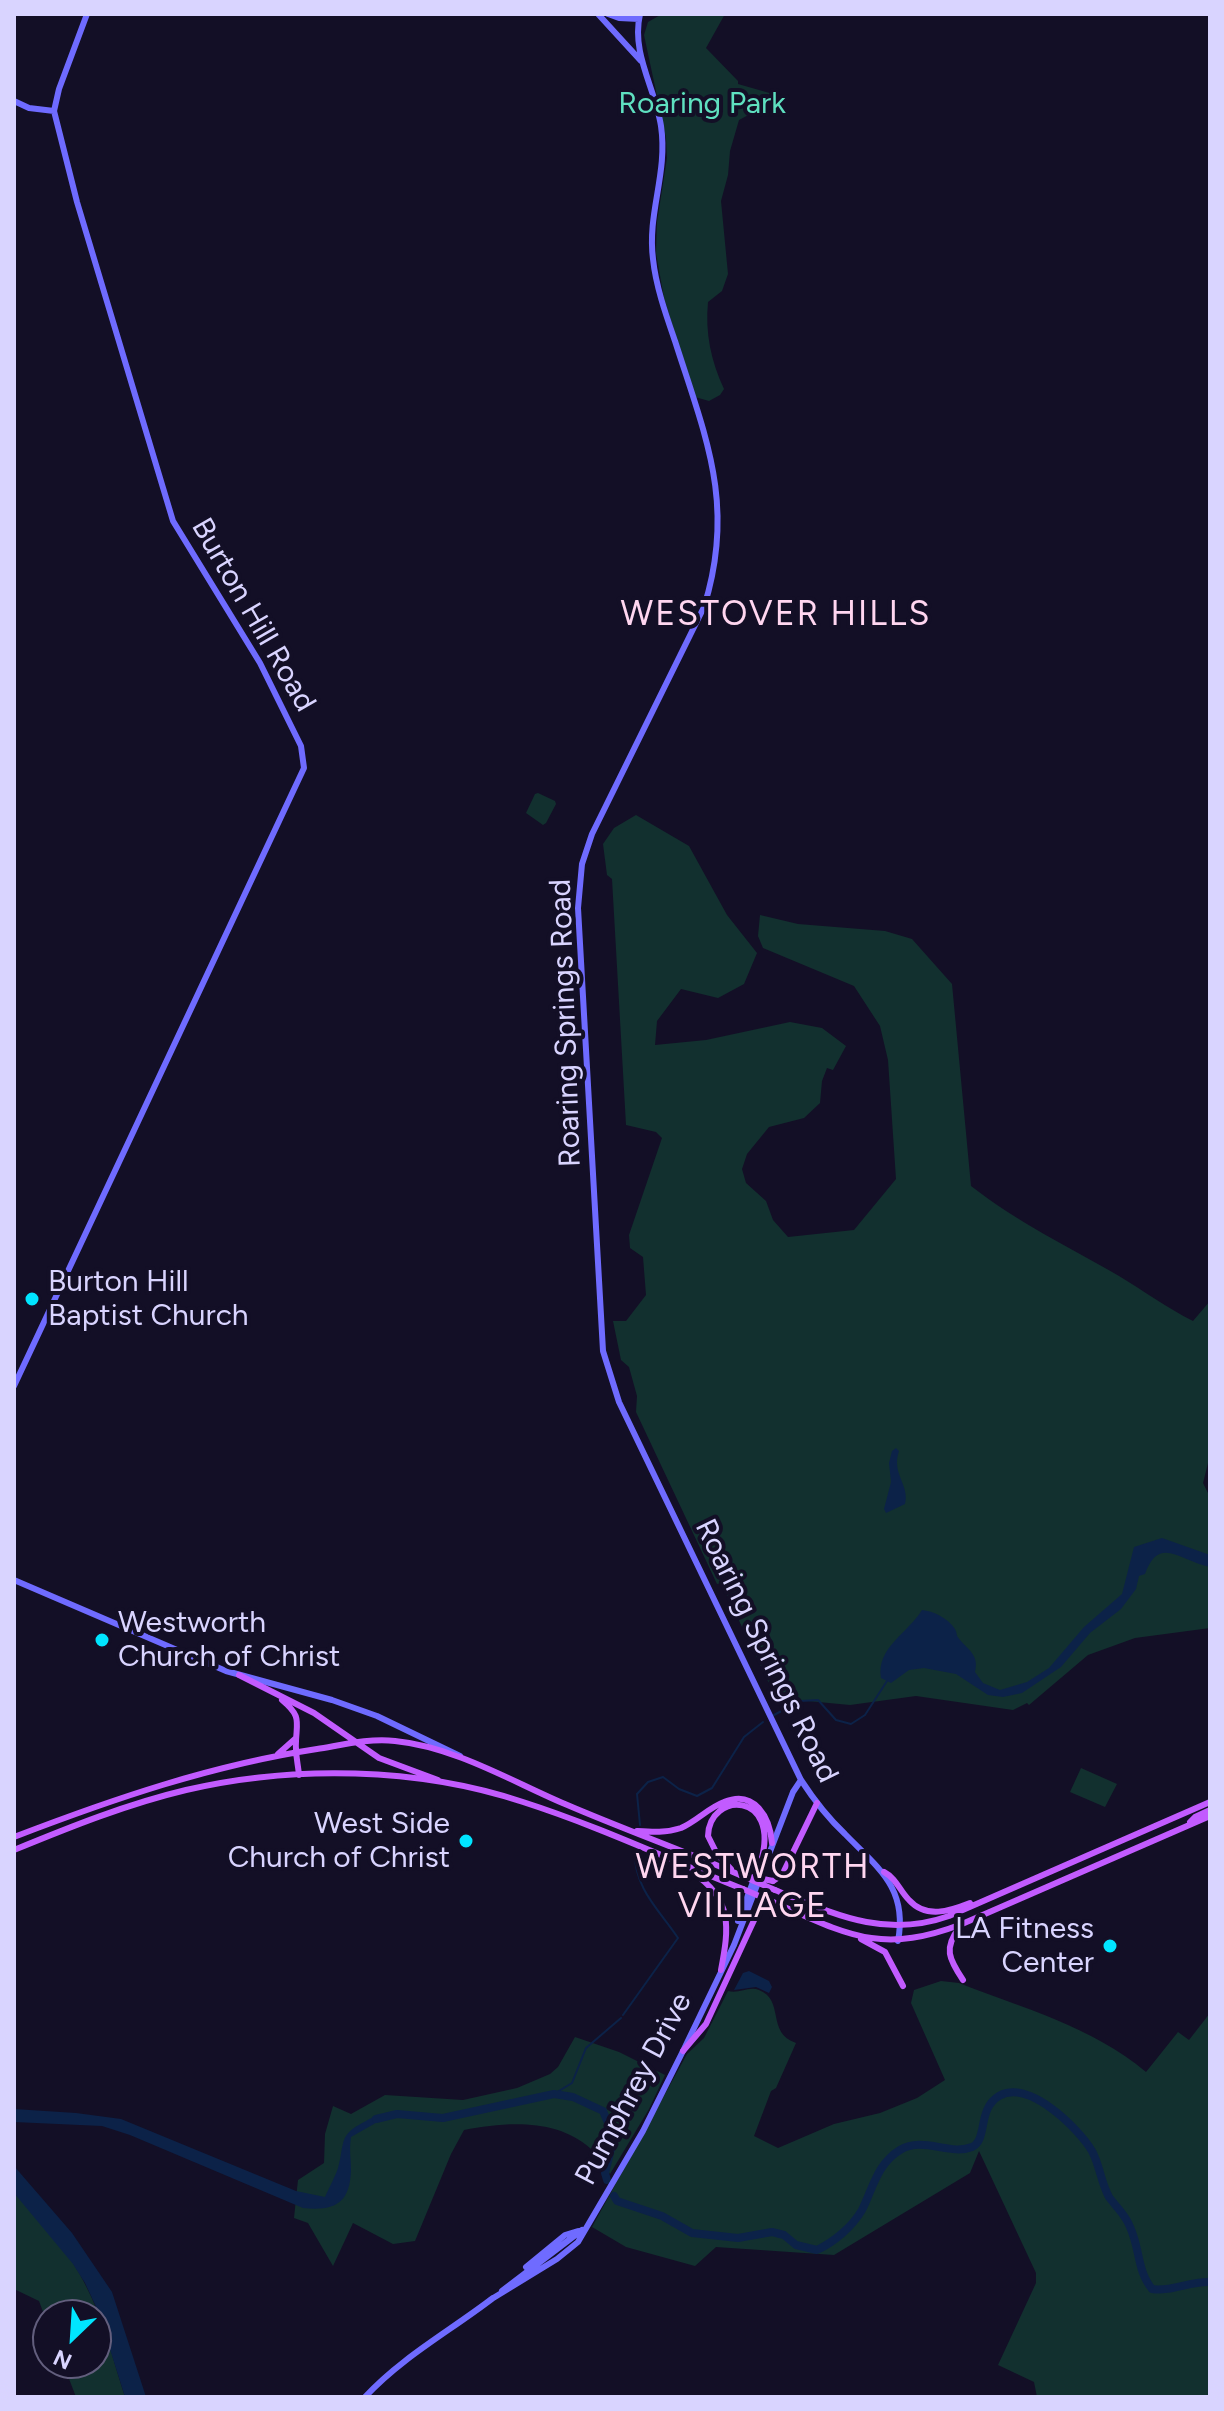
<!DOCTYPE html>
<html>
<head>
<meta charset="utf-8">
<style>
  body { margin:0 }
  #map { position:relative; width:1224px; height:2411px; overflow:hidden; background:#130f26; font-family:Figtree,sans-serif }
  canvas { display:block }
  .frame { position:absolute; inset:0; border:16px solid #d9d4ff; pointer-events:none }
  .north { position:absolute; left:32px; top:2299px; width:80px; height:80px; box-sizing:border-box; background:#130f26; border:2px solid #625e7d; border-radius:50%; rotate:205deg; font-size:22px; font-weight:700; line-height:32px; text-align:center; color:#d9d4ff }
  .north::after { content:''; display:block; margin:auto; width:28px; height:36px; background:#00e5ff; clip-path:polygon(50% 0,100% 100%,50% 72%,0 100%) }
</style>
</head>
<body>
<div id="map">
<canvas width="1224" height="2411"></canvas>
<div class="frame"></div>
<div class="north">N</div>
</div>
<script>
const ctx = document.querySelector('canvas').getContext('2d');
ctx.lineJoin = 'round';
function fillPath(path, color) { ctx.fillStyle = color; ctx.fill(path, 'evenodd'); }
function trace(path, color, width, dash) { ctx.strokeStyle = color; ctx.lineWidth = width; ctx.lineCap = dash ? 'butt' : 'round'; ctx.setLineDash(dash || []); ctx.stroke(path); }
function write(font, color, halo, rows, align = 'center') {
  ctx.font = font + ' Figtree,sans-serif'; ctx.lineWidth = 8; ctx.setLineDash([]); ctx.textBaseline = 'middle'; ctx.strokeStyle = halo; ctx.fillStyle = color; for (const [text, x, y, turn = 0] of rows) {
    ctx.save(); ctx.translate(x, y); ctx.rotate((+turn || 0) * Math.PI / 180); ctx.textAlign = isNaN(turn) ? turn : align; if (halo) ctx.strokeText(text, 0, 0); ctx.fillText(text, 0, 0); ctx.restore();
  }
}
fillPath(new Path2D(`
  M 662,14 L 725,14 L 706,48 L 738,81 L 738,84 L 773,94 L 769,104 L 739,120 L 730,151 L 728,175 L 721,201 L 728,274 L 722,291 L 708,302 C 705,333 711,361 724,389 L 720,395 L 709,401 L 695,397 L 664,298 L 656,253 L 657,222 L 667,158 L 666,138 L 644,35 L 648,22 Z
  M 538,793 L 555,801 L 556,804 L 546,823 L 543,825 L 526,813 L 535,794 Z
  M 636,815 L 689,846 L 727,915 L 757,953 L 744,984 L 718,998 L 681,989 L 657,1021 L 655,1045 L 706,1040 L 790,1022 L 822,1028 L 846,1046 L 833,1070 L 827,1068 L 822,1081 L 820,1103 L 804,1118 L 769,1127 L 747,1154 L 742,1169 L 746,1183 L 766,1201 L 773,1220 L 788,1237 L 854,1230 L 896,1179 L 888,1060 L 880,1026 L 854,986 L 763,948 L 758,936 L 760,915 L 798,924 L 885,931 L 912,939 L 952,984 L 971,1186 C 1017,1222 1069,1247 1119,1276 C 1144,1291 1167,1308 1193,1321 L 1210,1301 L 1210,1455 L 1203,1483 L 1210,1497 L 1210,1628 L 1135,1638 L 1088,1655 L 1029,1705 L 1027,1703 L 1013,1710 L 916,1696 L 850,1705 L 776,1698 L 721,1583 L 717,1584 L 636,1412 L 637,1396 L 629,1367 L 621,1360 L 613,1321 L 626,1321 L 646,1295 L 643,1257 L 630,1248 L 629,1235 L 662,1138 L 656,1132 L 626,1125 L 612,879 L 607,875 L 603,844 L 614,828 Z
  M 1081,1768 L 1117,1784 L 1105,1807 L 1070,1792 Z
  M 941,1981 L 959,1983 C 1023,2008 1093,2027 1146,2072 L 1178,2032 L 1189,2040 L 1210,2013 L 1210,2397 L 1037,2397 L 1034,2382 L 998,2365 L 1036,2283 L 1036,2273 L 979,2151 L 970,2173 L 834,2255 L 716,2247 L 695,2266 L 626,2247 L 592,2227 L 687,2054 L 704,2038 L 728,1991 C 739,1994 749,1986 759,1990 C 785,2000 766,2033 796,2043 L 776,2088 L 771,2091 L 754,2136 L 778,2148 L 834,2124 L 880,2113 L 917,2098 L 945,2080 L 911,2003 L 914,1990 Z
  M 575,2037 L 619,2052 L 665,2075 L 649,2109 L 610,2174 C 604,2166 599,2155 591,2149 C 557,2118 506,2122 464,2130 L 451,2154 L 415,2241 L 393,2244 L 353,2223 L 333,2266 L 308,2223 L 294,2218 L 298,2180 L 324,2163 L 325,2134 L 333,2106 L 351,2114 L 385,2095 L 463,2100 L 517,2088 L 550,2074 L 558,2067 Z
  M 14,2193 C 39,2217 71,2254 86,2286 C 104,2321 113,2360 125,2397 L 76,2397 L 63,2363 L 96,2363 L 96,2315 L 48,2315 L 48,2325 L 39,2301 L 14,2289 Z`), '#12302f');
fillPath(new Path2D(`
  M 896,1448 L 899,1451 C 891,1474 910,1485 905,1504 L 886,1513 L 884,1509 L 891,1482 L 889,1463 L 892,1451 Z
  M 1162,1538 L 1210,1555 L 1210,1567 C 1179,1560 1159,1535 1145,1574 L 1139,1576 L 1136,1589 L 1121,1609 L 1090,1633 L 1061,1667 L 1022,1693 L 1003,1697 L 988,1695 L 956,1674 L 924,1668 L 909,1670 L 891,1683 L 881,1678 C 876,1648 908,1633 922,1610 C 933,1611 948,1618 955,1629 C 958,1635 955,1634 960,1640 C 970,1651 979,1656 975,1672 L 983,1683 L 1000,1690 L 1027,1682 L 1049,1668 L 1084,1627 L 1122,1594 L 1134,1547 Z
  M 749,1971 L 769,1981 L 772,1987 L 769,1993 L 756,1987 L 734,1990 L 743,1973 Z
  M 14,2109 L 76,2113 L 121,2119 L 296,2191 L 325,2197 C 329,2188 335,2177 338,2168 C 345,2143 338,2135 364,2122 C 373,2117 379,2113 388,2116 L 351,2137 C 349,2150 351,2158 351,2170 C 350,2205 333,2211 303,2208 L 130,2135 L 102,2126 L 14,2122 Z
  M 14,2166 L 72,2233 L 112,2292 L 146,2397 L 125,2397 L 98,2311 L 85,2283 L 73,2264 L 14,2193 Z`), '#0c2248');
trace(new Path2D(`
  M 774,1715 L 800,1701 L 818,1700 L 836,1720 L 851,1724 L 865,1715 L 887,1681
  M 640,1825 L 637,1794 L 648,1782 L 663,1777 L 679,1789 L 697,1796 L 712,1788 L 744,1737 L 763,1722
  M 623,2015 L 678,1938 C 657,1907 636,1891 634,1851
  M 554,2094 L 572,2083 L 586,2048 L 621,2018`), '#0c2248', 2);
trace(new Path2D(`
  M 376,2119 L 397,2114 L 443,2118 L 554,2094 L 573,2097 L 603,2111 L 614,2137 L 605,2173 L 607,2180
  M 614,2196 L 617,2201 L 662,2216 L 692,2233 L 738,2238 L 772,2232 L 784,2235 L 796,2245 L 817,2250 C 834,2242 852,2227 862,2210 C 873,2188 877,2164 900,2150 C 923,2136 950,2156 972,2147 C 988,2140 977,2109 999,2096 C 1029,2079 1078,2128 1092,2151 C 1100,2166 1101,2183 1109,2197 C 1116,2207 1126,2215 1130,2227 C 1140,2248 1137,2271 1152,2289 C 1171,2292 1190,2281 1210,2282`), '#0c2248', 8);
trace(new Path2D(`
  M 598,14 L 641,61
  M 608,14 L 619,18 L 639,19
  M 640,14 C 631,54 655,87 661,126 C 668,174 647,213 653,259 C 656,287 666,315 675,341 C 706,438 736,505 704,607 L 592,834 L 582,864 L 578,908 L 603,1351 L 619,1402 L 801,1780 C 814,1800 828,1818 845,1834 C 878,1868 908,1888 898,1941
  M 14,101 L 29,108 L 54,111
  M 14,1386 L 304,768 L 301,746 L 260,663 L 173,521 L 77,202 L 54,111 L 59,89 L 87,14
  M 14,1580 L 226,1671 L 332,1700 L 377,1716 L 460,1756
  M 738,1921 L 761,1861
  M 526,2267 L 565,2235 L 578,2231
  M 502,2291 L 582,2230
  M 490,2300 L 557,2259 L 578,2242 L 643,2131 L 683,2051 L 734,1945 L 793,1792 L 801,1780
  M 365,2397 C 402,2357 450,2331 493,2298`), '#6f6bff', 6);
trace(new Path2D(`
  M 239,1675 L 314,1713 L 379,1758 L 438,1780
  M 282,1700 C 301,1716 297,1720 296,1741 C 295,1753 298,1764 299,1775
  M 278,1754 L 296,1738
  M 1190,1822 L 1195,1817 L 1210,1810
  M 637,1831 C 652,1832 666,1833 681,1828 C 697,1821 708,1808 724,1802 C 755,1789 770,1818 772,1843
  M 14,1837 C 113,1799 212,1765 317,1749 C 342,1745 369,1738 395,1741 C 455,1747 511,1781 565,1804 C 623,1829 682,1850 740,1875
  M 14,1850 C 70,1827 127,1804 186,1790 C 293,1765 418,1767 523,1802 C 598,1826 670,1860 743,1889
  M 731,1869 L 717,1854 L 708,1836 C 709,1791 781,1791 761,1861
  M 884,1872 C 897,1879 899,1890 909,1900 C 926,1919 950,1911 970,1903
  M 693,1873 C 733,1899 729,1928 721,1970
  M 773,1881 L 782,1875 L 817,1803
  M 775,1890 C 834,1914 884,1939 949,1916 L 1210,1802
  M 773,1902 C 848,1935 881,1955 962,1924 L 1210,1816
  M 960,1927 C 943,1948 949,1959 963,1980
  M 861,1939 L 885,1952 L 903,1986
  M 683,2051 L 706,2024 L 756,1916 L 765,1907 L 777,1908`), '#c25bff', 6);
trace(new Path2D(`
  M 740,1875 L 775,1890
  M 753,1877 L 773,1881
  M 743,1889 L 773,1902`), '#c25bff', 6);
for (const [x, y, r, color] of [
  [32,1299,8,"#00e5ff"],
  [102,1640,8,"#00e5ff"],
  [466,1841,8,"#00e5ff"],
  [1110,1946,8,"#00e5ff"]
]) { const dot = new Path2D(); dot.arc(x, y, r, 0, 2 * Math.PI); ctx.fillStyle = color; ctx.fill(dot); trace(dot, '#130f26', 3); }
write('30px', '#5fe0c0', '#130f26', [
  ["Roaring Park",702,104]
]);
write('30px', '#d9d4ff', '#130f26', [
  ["Burton Hill Road",253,615,60],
  ["Roaring Springs Road",566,1023,-92],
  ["Roaring Springs Road",766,1651,64],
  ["Pumphrey Drive",634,2089,-62]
]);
write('30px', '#d9d4ff', '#130f26', [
  ["Burton Hill",48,1282],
  ["Baptist Church",48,1316],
  ["Westworth",118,1623],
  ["Church of Christ",118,1657],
  ["West Side",450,1824,"right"],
  ["Church of Christ",450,1858,"right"],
  ["LA Fitness",1094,1929,"right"],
  ["Center",1094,1963,"right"]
], 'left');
ctx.letterSpacing = '2px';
write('34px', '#ffd6f0', '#130f26', [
  ["WESTOVER HILLS",776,615],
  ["WESTWORTH",753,1868],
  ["VILLAGE",753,1907]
]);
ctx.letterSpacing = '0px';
</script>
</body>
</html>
